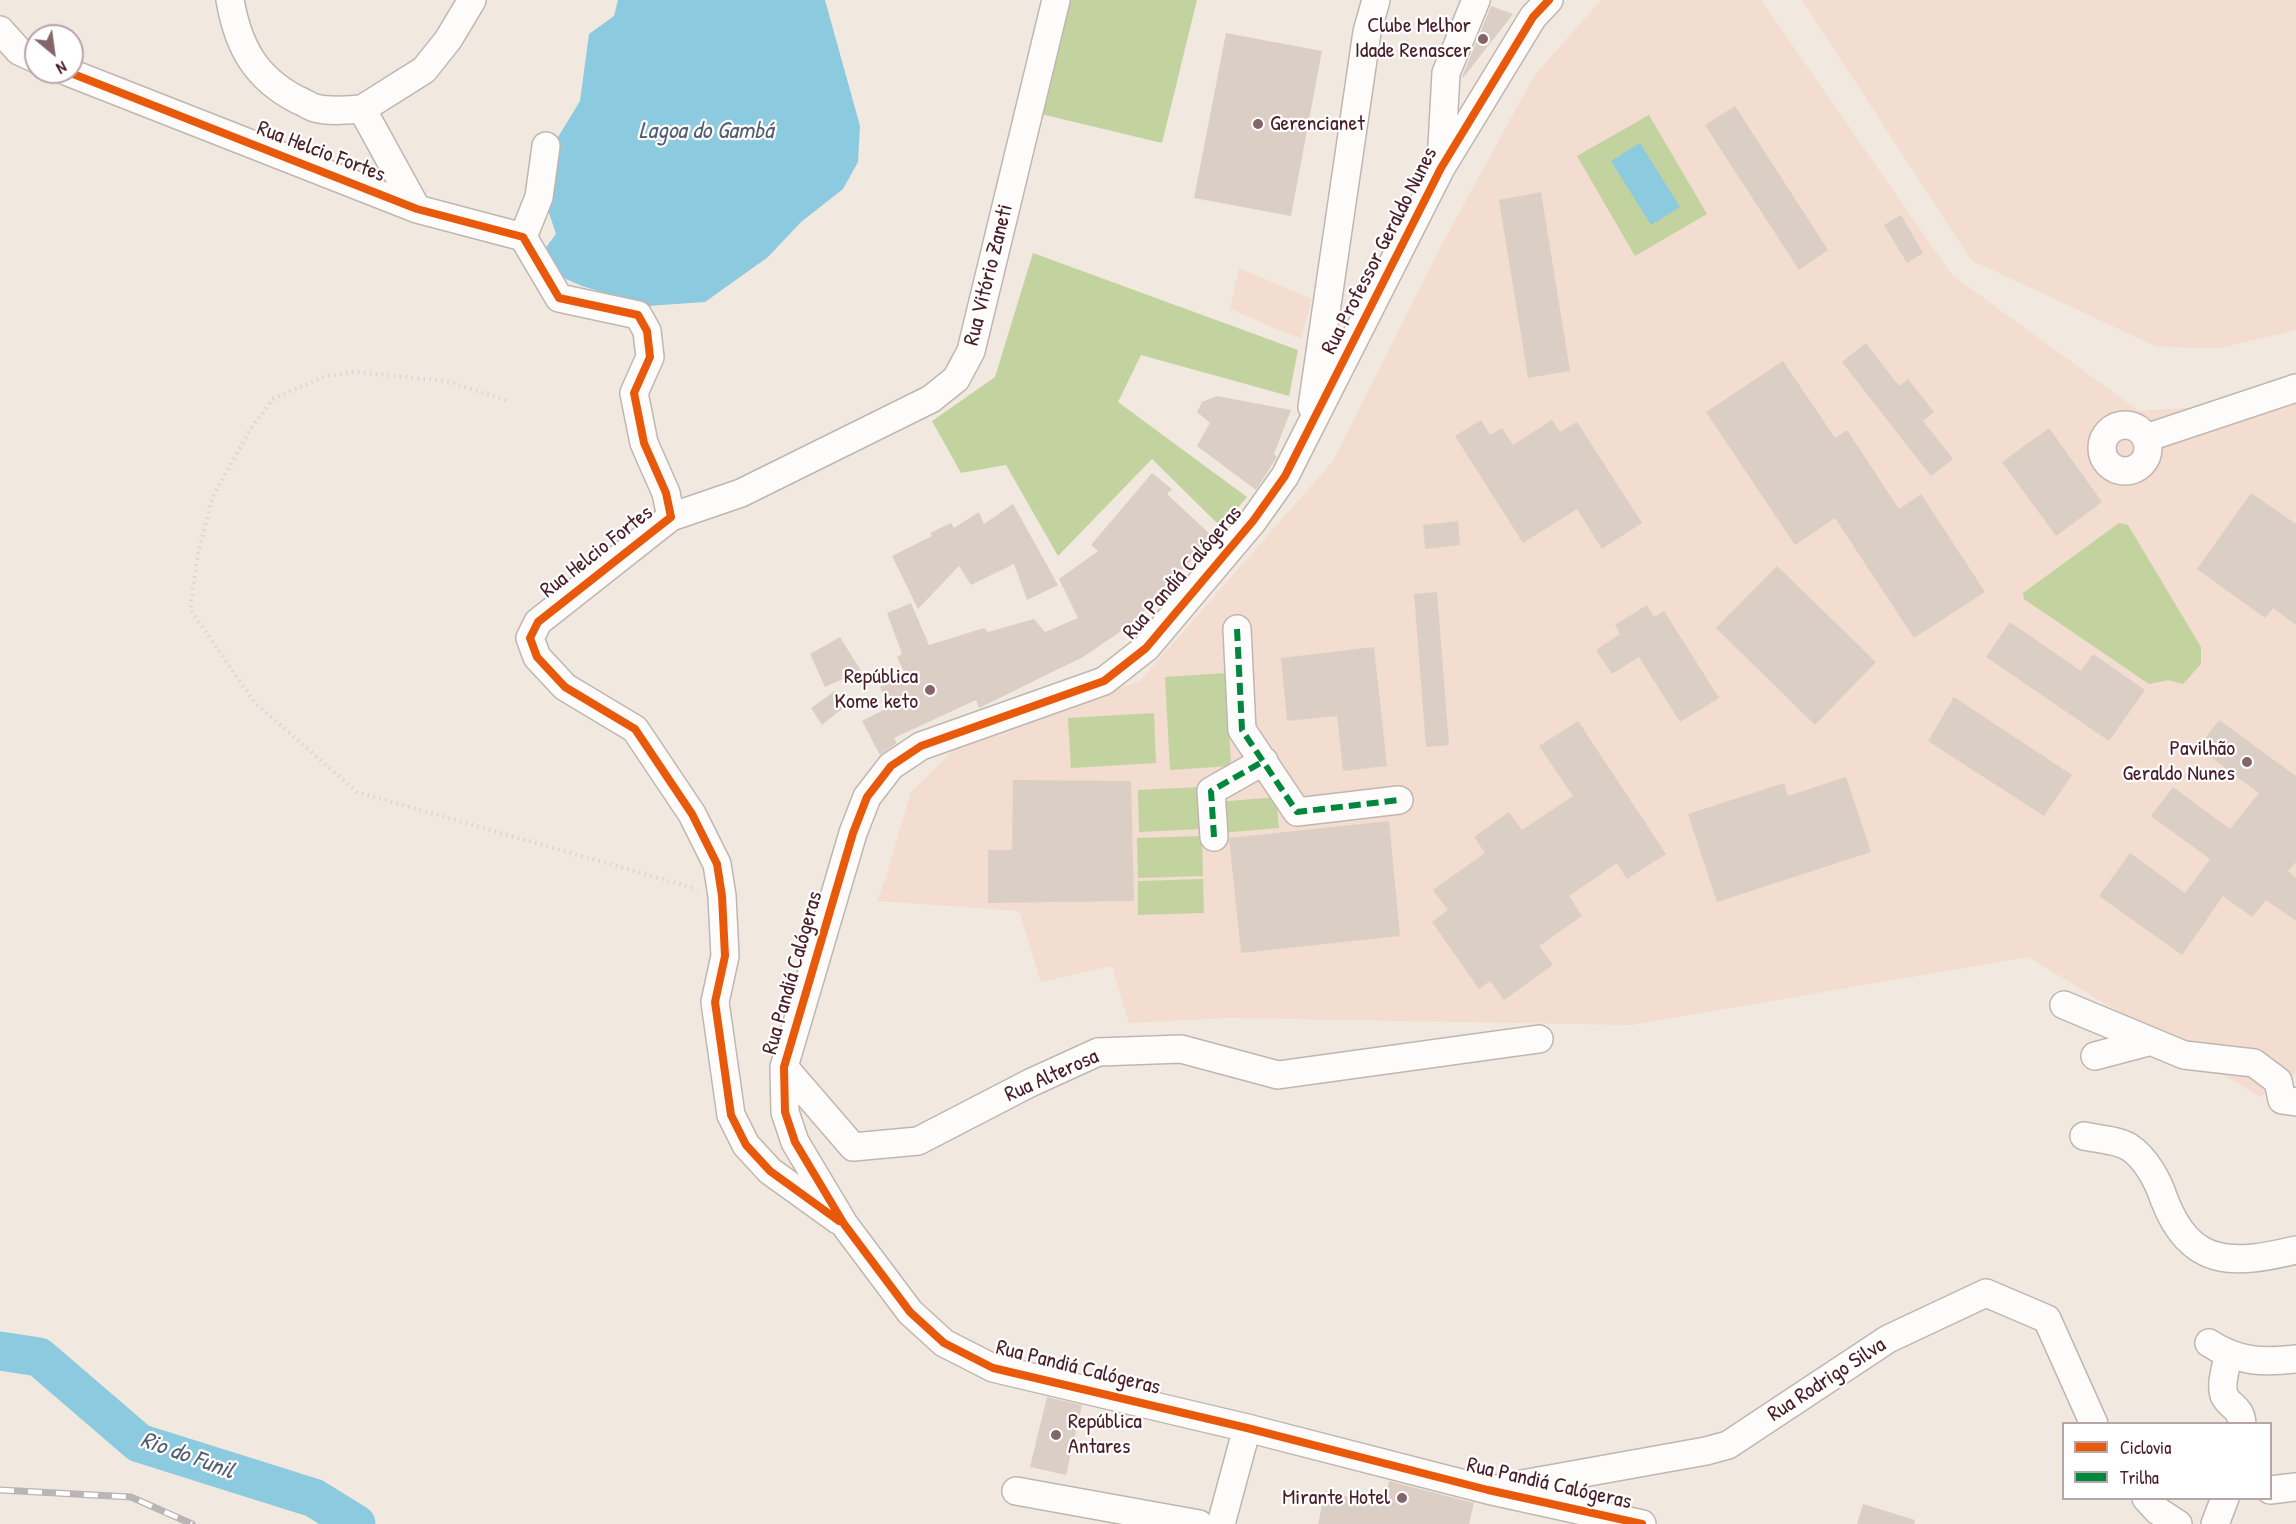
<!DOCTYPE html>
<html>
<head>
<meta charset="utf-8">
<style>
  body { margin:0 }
  #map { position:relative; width:2296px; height:1524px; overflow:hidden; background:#f1e9df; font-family:"Patrick Hand",sans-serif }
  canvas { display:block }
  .legend { position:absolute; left:2062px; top:1422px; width:210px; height:78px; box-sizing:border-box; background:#fff; border:2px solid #b7a5aa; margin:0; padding:8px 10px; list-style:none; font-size:18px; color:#4a1f2b }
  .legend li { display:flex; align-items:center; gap:12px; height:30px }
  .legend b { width:30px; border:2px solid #b7a5aa }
  .north { position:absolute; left:24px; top:24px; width:60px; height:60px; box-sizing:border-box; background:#fff; border:2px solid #b7a5aa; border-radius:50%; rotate:151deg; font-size:16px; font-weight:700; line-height:24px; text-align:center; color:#4a1f2b }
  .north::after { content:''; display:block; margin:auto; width:21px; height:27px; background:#84666a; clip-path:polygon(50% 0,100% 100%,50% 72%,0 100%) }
</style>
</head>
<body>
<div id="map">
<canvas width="2296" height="1524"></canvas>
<ul class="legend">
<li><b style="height:8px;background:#e8590c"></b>Ciclovia</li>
<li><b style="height:8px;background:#00873e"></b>Trilha</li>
</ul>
<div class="north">N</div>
</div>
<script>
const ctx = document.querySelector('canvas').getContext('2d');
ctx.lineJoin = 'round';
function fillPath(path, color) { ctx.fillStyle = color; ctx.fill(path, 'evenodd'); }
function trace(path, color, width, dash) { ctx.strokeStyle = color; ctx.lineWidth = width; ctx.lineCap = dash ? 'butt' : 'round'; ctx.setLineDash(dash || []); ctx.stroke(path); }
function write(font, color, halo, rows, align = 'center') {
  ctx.font = font + ' "Patrick Hand",sans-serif'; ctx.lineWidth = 4.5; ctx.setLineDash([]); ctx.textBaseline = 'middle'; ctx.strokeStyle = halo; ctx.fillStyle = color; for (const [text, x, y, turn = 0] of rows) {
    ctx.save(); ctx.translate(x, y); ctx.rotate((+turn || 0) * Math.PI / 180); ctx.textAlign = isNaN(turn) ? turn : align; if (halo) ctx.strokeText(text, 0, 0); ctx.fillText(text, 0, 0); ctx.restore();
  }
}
fillPath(new Path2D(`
  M 1601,0 L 1761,0 L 1952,275 L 2139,411 L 2296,401 L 2296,1073 L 2260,1097 L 2028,957 L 1631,1025 L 1230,1018 L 1129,1023 L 1112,966 L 1041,982 L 1019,911 L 877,901 L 885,880 L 911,792 L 970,734 L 1139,682 L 1333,461 L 1440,248 L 1534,76 Z
  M 1802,0 L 2296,0 L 2296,330 L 2221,348 L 2157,347 L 1971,260 Z
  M 1239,268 L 1312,299 L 1301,339 L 1230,309 Z`), '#f3dcd0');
fillPath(new Path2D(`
  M 1068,0 L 1197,0 L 1162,143 L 1041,114 Z
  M 1649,115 L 1707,214 L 1635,256 L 1577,156 Z
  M 1033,253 L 1298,350 L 1289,396 L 1141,355 L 1118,402 L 1247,497 L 1221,527 L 1152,459 L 1058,556 L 1006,465 L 961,473 L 932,421 L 995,377 Z
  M 2119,523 L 2128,525 L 2201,647 L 2201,664 L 2183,684 L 2168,680 L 2149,684 L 2024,599 L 2023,593 Z
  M 1226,673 L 1231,766 L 1170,770 L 1165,677 Z
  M 1154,713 L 1156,763 L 1071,768 L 1068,718 Z
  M 1200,787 L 1201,829 L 1139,832 L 1138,790 Z
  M 1276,797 L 1279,828 L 1220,833 L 1218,802 Z
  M 1202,836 L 1203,876 L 1138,878 L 1137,838 Z
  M 1203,879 L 1204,913 L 1138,915 L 1138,881 Z`), '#c2d3a0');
fillPath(new Path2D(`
  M 618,0 L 825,0 L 860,126 L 858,162 L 843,189 L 801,222 L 768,257 L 705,302 L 648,306 L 582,286 L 559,276 L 544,250 L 556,234 L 546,204 L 555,142 L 580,101 L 589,34 L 614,16 Z
  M 1640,143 L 1680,207 L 1651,225 L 1611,161 Z`), '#8ccadf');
trace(new Path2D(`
  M 0,1351 L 39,1357 L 139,1443 L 314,1498 L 356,1524`), '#8ccadf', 39);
fillPath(new Path2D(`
  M 1491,6 L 1513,14 L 1463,78 L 1462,77 Z
  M 1226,33 L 1322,51 L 1291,216 L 1194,198 Z
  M 1735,106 L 1828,250 L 1799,270 L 1705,125 Z
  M 1541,192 L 1570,371 L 1528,378 L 1499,200 Z
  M 1901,215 L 1923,253 L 1907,263 L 1884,225 Z
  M 1866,343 L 1899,386 L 1908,379 L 1934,412 L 1923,421 L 1953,459 L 1931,476 L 1842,362 Z
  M 1783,361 L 1835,438 L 1847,430 L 1899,509 L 1921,494 L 1985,592 L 1914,638 L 1835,518 L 1795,545 L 1706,412 Z
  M 1217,396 L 1291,410 L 1274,454 L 1277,457 L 1256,490 L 1197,446 L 1210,423 L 1197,412 L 1202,402 Z
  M 1481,420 L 1490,435 L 1502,428 L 1513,445 L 1552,420 L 1560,432 L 1577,422 L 1642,523 L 1602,549 L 1577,509 L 1523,543 L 1455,436 Z
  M 2049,428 L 2102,502 L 2056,536 L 2002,462 Z
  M 1152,473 L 1172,489 L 1167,494 L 1213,537 L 1133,623 L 1083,657 L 979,708 L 976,700 L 894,738 L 897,743 L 880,755 L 862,721 L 889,707 L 880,687 L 904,672 L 897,657 L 902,654 L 887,613 L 911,603 L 929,645 L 984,628 L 988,632 L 1034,619 L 1045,632 L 1078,618 L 1059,579 L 1098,551 L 1091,545 Z
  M 2251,493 L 2296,524 L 2296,625 L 2273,608 L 2265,618 L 2197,569 Z
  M 1013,504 L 1058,585 L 1027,600 L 1014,564 L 971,585 L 959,566 L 918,609 L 892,556 L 932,536 L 930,533 L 951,523 L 954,528 L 979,512 L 984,524 Z
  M 1458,521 L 1460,545 L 1425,549 L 1423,525 Z
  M 1777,566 L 1876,662 L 1815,725 L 1716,628 Z
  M 1437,592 L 1449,745 L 1426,747 L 1414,594 Z
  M 1647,605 L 1654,617 L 1664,611 L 1719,698 L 1680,722 L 1639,657 L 1612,674 L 1596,650 L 1620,634 L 1615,625 Z
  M 2010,622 L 2081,671 L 2093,654 L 2145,690 L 2109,741 L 1986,657 Z
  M 840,637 L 861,671 L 825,687 L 810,654 Z
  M 1374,647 L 1387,766 L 1343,771 L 1337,716 L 1287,721 L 1281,658 Z
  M 835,691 L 847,705 L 822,725 L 811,708 Z
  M 1954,697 L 2072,775 L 2044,816 L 1928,741 Z
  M 2219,720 L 2296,776 L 2296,862 L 2288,871 L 2296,878 L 2296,921 L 2266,900 L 2252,917 L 2223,896 L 2182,955 L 2099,896 L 2130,853 L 2185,893 L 2210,859 L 2151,816 L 2173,787 L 2230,829 L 2259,793 L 2198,748 Z
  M 1578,721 L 1666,854 L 1627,879 L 1617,863 L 1569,896 L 1582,916 L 1539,946 L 1553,965 L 1504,1000 L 1490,981 L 1479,989 L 1432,922 L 1448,910 L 1433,890 L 1485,853 L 1474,837 L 1509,812 L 1522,830 L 1573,796 L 1539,746 Z
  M 1846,777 L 1871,852 L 1717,902 L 1688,814 L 1784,783 L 1788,796 Z
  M 1013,780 L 1131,781 L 1134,901 L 988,903 L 988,850 L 1012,850 Z
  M 1389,821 L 1400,936 L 1241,953 L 1229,838 Z
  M 1047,1397 L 1082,1405 L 1066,1475 L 1030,1467 Z
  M 1389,1481 L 1474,1503 L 1469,1524 L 1318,1524 L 1325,1491 L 1383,1505 Z
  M 1863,1504 L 1915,1520 L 1914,1524 L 1857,1524 Z`), '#dbcfc5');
const minor = new Path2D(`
  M 230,0 C 238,46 255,78 298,100 C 304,102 310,107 315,108 C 329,112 348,110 362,109 L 424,70 L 448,40 L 472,0
  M 1549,0 L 1533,17 L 1441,168 L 1285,476 L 1253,521 L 1146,648 L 1104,681 L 921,746 L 891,766 L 867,797 L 853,833 L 784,1067 L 785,1112 L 795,1142 L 844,1224 L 910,1312 L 944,1343 L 993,1368 L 1247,1428 L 1488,1490 L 1642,1524
  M 0,30 L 19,51 L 36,59
  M 68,72 L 417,209 L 523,237 L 559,298 L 638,315 L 647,331 L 650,357 L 634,393 L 644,443 L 666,493 L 671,517 L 538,622 L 530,638 L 537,657 L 565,687 L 635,729 L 692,814 L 717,864 L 722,896 L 725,956 L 715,1002 L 731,1115 L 746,1145 L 770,1171 L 838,1220
  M 362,109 L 417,209
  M 1441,164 L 1446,73 L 1476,0
  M 523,237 L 539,197 L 546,146
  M 1312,407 L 1367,32 L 1376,0
  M2102 448a23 23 0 1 1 46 0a23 23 0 1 1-46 0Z
  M 2146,438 L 2296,388
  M 671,517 L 741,493 L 931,399 L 956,379 L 971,351 L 1056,0
  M 1237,629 L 1242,730 L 1297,812 L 1399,800
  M 1214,837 L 1211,791 L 1264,761
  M 2064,1005 L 2184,1055 L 2254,1063 L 2278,1081 L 2282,1100 L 2296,1102
  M 2095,1056 L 2148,1042
  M 784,1067 L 853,1147 L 918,1141 L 1030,1083 L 1098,1052 L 1181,1049 L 1278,1075 L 1539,1039
  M 2084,1136 C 2098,1139 2117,1140 2129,1147 C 2146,1158 2158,1181 2164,1199 C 2190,1268 2233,1265 2296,1250
  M 2209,1343 C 2238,1362 2263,1363 2296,1359
  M 2228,1354 C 2227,1366 2220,1383 2224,1395 C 2229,1407 2241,1406 2242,1424
  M 1500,1488 L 1706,1451 L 1728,1445 L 1888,1339 L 1986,1293 L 2047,1319 L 2094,1424
  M 2270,1490 L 2296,1487
  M 1016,1491 L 1199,1524
  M 2146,1498 L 2158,1511 L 2178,1524
  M 1221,1524 L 1247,1428
  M 2215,1524 L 2225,1498`);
trace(minor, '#c0b6b1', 30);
trace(new Path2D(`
  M 506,400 L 446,381 L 353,372 L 323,377 L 273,399 L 251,428 L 212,498 L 198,554 L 190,609 L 255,703 L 357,792 L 697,889`), '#d9d5d3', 4, [1.5, 4.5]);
trace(minor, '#fdfcfa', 27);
const rail = new Path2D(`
  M 0,1490 L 131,1497 L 192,1524`);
trace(rail, '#bbb4b4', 7);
trace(rail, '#fff', 4.5, [14]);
trace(new Path2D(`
  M 1237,629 L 1242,730 L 1297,812 L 1399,800
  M 1214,837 L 1211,791 L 1264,761`), '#00873e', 6, [12, 6]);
trace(new Path2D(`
  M 1549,0 L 1533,17 L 1441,168 L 1285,476 L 1253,521 L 1146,648 L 1104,681 L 921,746 L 891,766 L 867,797 L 853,833 L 784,1067 L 785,1112 L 795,1142 L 844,1224 L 910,1312 L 944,1343 L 993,1368 L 1247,1428 L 1488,1490 L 1642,1524
  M 68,72 L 417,209 L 523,237 L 559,298 L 638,315 L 647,331 L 650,357 L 634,393 L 644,443 L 666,493 L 671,517 L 538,622 L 530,638 L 537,657 L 565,687 L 635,729 L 692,814 L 717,864 L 722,896 L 725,956 L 715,1002 L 731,1115 L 746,1145 L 770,1171 L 839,1221`), '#e8590c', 8);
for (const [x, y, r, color] of [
  [1483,39,6,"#84666a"],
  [1258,124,6,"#84666a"],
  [930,690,6,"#84666a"],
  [2247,762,6,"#84666a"],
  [1056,1435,6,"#84666a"],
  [1402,1498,6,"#84666a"]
]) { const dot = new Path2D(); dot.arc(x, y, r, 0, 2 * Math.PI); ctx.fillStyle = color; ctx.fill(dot); trace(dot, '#fff', 2); }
write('22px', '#4a1f2b', '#fff', [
  ["Clube Melhor",1471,26],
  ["Idade Renascer",1471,51],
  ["Gerencianet",1270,124,"left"],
  ["República",918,677],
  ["Kome keto",918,702],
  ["Pavilhão",2235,749],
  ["Geraldo Nunes",2235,774],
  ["República",1068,1422,"left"],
  ["Antares",1068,1447,"left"],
  ["Mirante Hotel",1390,1498]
], 'right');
write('22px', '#4a1f2b', '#fff', [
  ["Rua Helcio Fortes",321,152,21],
  ["Rua Professor Geraldo Nunes",1380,251,-63],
  ["Rua Vitório Zaneti",989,275,-76],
  ["Rua Helcio Fortes",597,552,-38],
  ["Rua Pandiá Calógeras",1183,573,-49],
  ["Rua Pandiá Calógeras",793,973,-74],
  ["Rua Alterosa",1052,1076,-24],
  ["Rua Pandiá Calógeras",1078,1368,14],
  ["Rua Rodrigo Silva",1827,1380,-33],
  ["Rua Pandiá Calógeras",1549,1484,13]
]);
write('italic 24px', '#535e73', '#fff', [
  ["Lagoa do Gambá",706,132],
  ["Rio do Funil",187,1456,20]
]);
</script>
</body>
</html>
